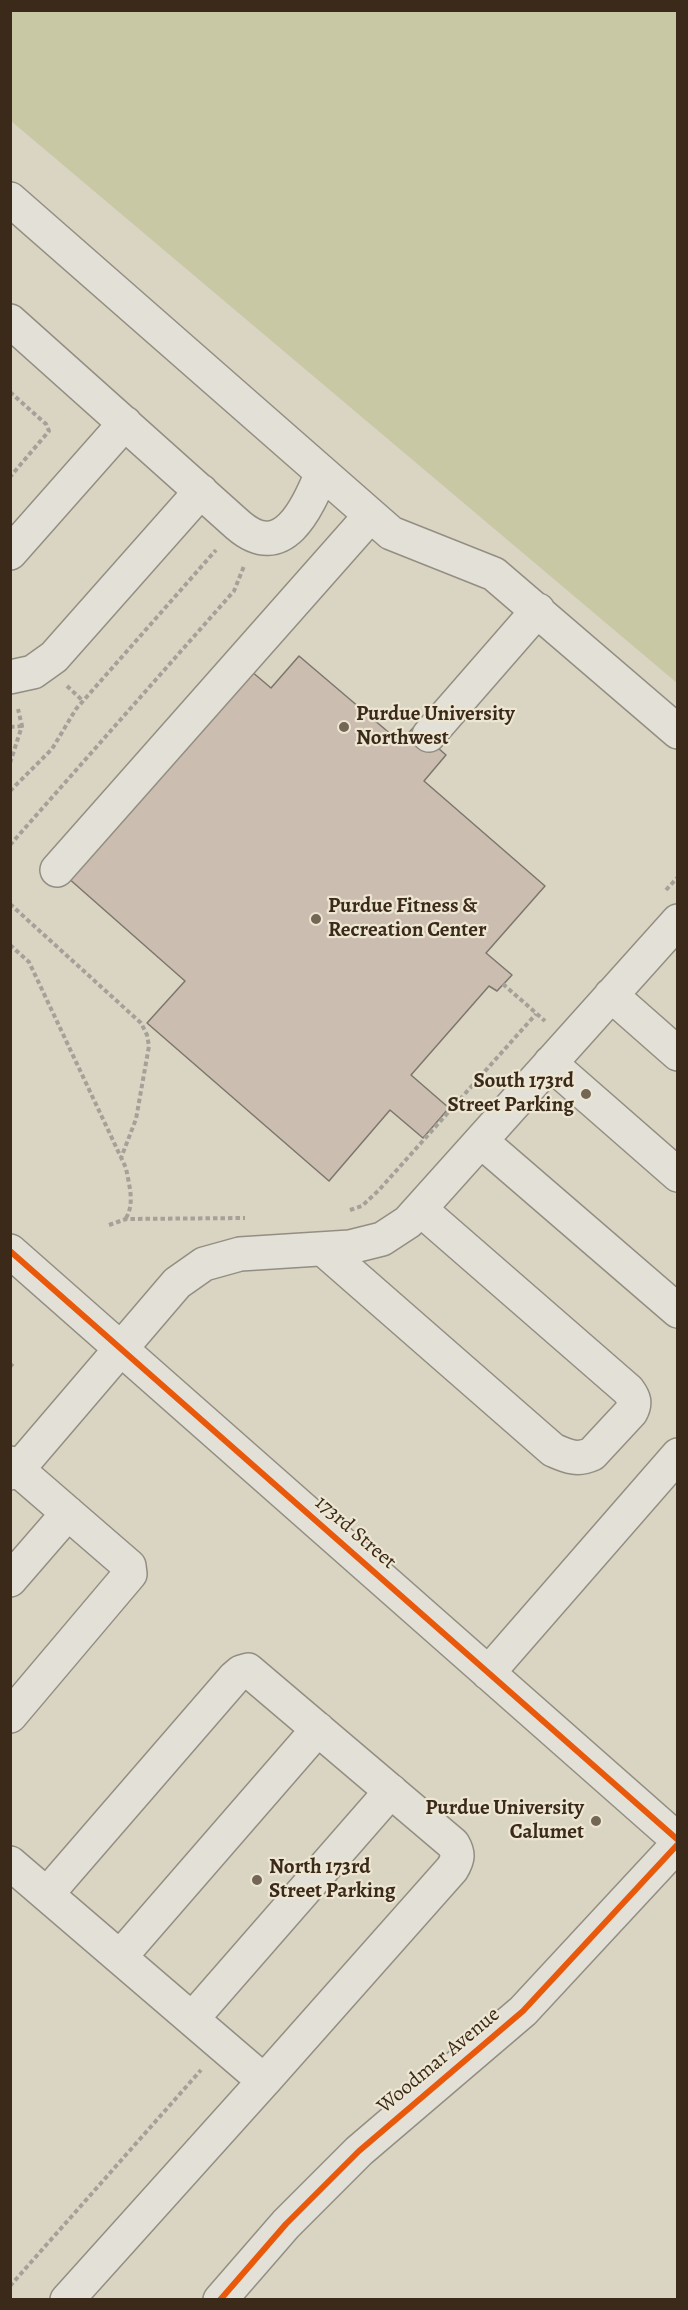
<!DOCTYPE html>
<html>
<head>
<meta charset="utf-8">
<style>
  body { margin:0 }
  #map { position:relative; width:688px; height:2310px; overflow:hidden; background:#dad4c3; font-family:Alegreya,serif }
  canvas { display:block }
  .frame { position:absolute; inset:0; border:12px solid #3b2a19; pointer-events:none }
</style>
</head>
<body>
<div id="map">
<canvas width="688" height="2310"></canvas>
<div class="frame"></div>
</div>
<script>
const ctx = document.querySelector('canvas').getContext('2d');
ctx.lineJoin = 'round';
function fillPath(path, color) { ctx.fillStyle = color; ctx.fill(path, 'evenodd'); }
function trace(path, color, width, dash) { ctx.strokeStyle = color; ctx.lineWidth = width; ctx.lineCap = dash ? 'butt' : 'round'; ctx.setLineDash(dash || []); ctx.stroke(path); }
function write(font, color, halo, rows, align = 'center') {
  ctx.font = font + ' Alegreya,serif'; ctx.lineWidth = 4.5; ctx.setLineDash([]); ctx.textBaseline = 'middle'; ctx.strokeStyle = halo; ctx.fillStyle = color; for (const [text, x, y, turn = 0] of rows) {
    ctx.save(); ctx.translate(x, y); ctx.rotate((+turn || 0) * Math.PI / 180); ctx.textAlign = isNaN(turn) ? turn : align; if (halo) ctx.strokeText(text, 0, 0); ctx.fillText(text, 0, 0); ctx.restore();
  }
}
fillPath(new Path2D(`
  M 11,10 L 677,11 L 677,683 L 11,121 Z`), '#c8c8a5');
const building = new Path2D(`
  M 299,656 L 400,742 L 414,727 L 446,755 L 424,781 L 545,886 L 486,953 L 512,975 L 497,991 L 489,986 L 411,1075 L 449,1108 L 423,1138 L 390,1110 L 329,1181 L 147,1023 L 185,981 L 67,877 L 251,671 L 271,688 Z`);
fillPath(building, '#ccbdb1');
trace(building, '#7c766c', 1.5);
const minor = new Path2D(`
  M 10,199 L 391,533 L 494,574 L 678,732
  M 10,321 L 238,525 C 283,564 307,508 322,473
  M 10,553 L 125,423
  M 10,677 L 33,672 L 54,657 L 201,491
  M 429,735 L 538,610
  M 57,870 L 370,516
  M 611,995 L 678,1054
  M 550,1063 L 678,1175
  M 481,1141 L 678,1311
  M 323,1249 L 553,1450 C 567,1456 577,1461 592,1454 L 631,1412 C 636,1403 634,1398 628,1390 L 420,1209
  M 10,1251 L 678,1840
  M 10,1463 L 129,1566 L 130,1574 L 10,1716
  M 10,1473 L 18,1469 L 177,1283 L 204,1264 L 240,1254 L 350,1247 L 382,1239 L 408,1222 L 678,921
  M 10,1580 L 68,1513
  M 488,1673 L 678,1455
  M 10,1863 L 264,2081 L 452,1869 C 458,1859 459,1854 453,1844 L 248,1670 L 241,1672 L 234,1678 L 47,1894
  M 120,1957 L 318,1729
  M 192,2019 L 391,1791
  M 67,2300 L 264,2081
  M 220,2300 L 286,2224 L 359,2151 L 523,2011 L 678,1844`);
trace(minor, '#938e82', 36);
trace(new Path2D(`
  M 10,392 L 46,424 L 49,431 L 10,477
  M 67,686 L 83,701
  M 10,727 L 22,726
  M 10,763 L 22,726 L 18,709
  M 10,791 L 52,749 L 76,709 L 216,550
  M 10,845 L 234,591 L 244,566
  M 666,890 L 678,877
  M 10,904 L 141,1023 L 147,1035 L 149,1046 L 136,1119 L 121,1158
  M 10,945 L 29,962 L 126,1168 C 129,1185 135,1203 126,1218
  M 503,984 L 545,1021
  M 350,1210 L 362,1206 L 379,1190 L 536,1014
  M 109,1225 L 126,1219 L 245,1218
  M 10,1367 L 14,1362
  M 10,2286 L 201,2070`), '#a5a199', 4, [4.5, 3]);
trace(minor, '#e2e0d7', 33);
trace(new Path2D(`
  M 10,1251 L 678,1840
  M 220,2300 L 286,2224 L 359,2151 L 523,2011 L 678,1844`), '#e8590c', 6);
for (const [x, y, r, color] of [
  [344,727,6,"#736654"],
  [316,919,6,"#736654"],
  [586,1094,6,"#736654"],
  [596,1821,6,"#736654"],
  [257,1880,6,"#736654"]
]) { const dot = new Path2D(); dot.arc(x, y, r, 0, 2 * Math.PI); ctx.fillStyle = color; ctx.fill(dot); trace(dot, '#ede6d2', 2); }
write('bold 21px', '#3b2a19', '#ede6d2', [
  ["Purdue University",356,715],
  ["Northwest",356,739],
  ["Purdue Fitness &",328,907],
  ["Recreation Center",328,931],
  ["South 173rd",574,1082,"right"],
  ["Street Parking",574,1106,"right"],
  ["Purdue University",584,1809,"right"],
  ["Calumet",584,1833,"right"],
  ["North 173rd",269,1868],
  ["Street Parking",269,1892]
], 'left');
write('21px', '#3b2a19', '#ede6d2', [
  ["173rd Street",355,1533,41],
  ["Woodmar Avenue",439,2061,-40]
]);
</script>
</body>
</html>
